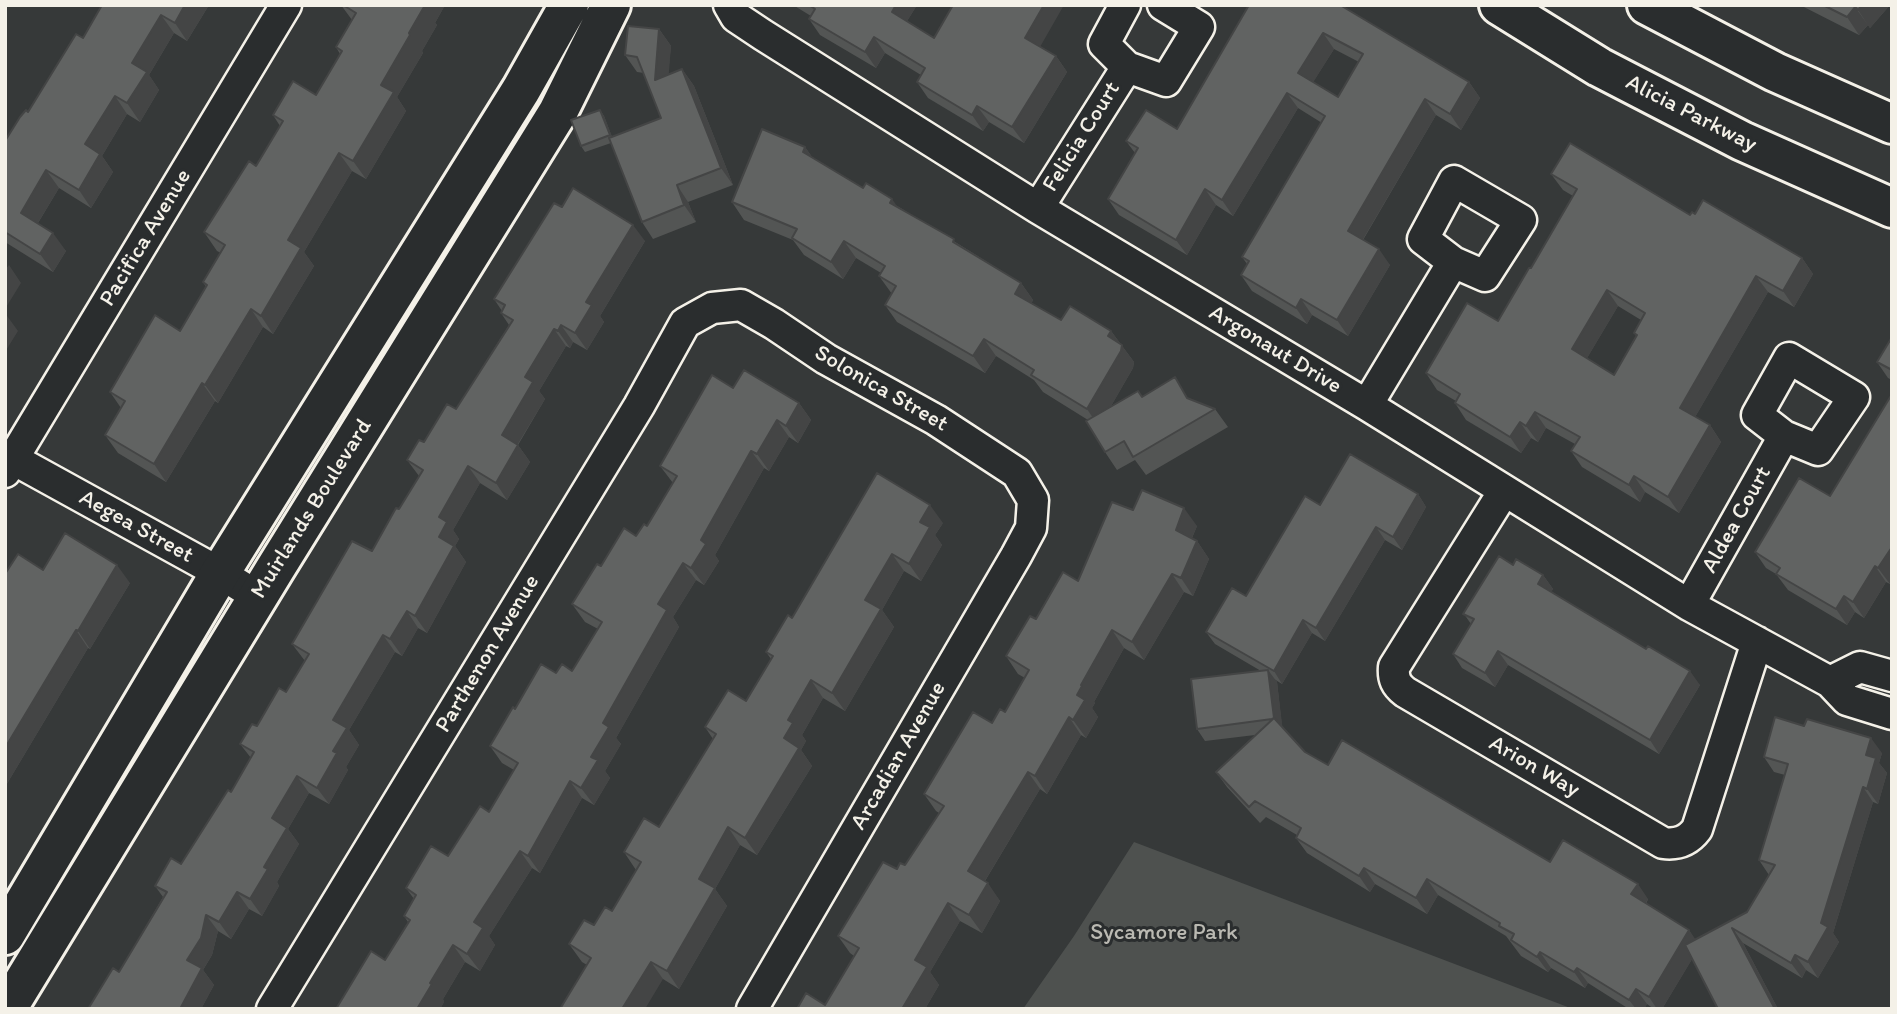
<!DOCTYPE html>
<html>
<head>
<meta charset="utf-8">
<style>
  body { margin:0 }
  #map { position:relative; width:1897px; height:1014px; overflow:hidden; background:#363939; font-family:Itim,sans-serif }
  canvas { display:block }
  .frame { position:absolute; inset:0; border:7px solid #f4f1e8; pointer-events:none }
</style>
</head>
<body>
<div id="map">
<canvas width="1897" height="1014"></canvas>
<div class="frame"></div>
</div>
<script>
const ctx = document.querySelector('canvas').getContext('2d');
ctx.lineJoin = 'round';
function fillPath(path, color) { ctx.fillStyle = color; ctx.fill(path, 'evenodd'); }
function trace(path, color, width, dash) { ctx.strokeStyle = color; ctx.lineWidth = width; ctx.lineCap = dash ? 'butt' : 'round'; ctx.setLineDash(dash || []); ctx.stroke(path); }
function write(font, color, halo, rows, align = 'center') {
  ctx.font = font + ' Itim,sans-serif'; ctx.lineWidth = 6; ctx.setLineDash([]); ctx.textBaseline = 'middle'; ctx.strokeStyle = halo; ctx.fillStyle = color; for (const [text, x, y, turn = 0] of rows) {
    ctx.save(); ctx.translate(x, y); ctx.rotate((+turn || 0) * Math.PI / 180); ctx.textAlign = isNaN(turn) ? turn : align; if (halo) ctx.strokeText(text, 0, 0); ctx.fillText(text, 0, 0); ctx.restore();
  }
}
fillPath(new Path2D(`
  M 1134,842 L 1573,1009 L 1023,1009 L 1074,936 Z`), '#4e514f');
const minor = new Path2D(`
  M 729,5 L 736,17 L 763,35 L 1038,208 L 1367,405 L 1689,605 L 1830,682 L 1847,700 L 1892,714
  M 1125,5 L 1104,44 L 1127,67 L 1166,81 L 1199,27 L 1163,5
  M 1454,181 L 1521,220 L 1485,276 L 1453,262 L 1423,239 Z
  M 1038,208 L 1127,67
  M 1789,358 L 1854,397 L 1818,450 L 1784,436 L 1757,415 Z
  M 1367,405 L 1453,262
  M 13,459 L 220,573 L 258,597
  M 5,472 L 286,5
  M 1504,491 L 1394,667 C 1393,679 1396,685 1405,692 L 1663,843 C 1678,845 1688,841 1697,829 L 1757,642
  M 1689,605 L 1784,436
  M 1830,682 L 1860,667 L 1892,676
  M 272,1009 L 639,406 L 685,323 L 712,308 L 741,305 L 774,324 L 826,359 L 936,420 L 1017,473 L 1033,500 L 1031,528 L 1016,556 L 752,1009`);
const major = new Path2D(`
  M 1499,5 L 1599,67 L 1742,141 L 1892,208
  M 1647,5 L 1775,72 L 1892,124
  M 5,935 L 220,573 L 521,90 L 569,5
  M 7,1009 L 275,569 L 558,112 L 611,5`);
trace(minor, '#f4f1e8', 35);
trace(major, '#f4f1e8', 44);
trace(minor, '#2a2d2e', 30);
trace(major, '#2a2d2e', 38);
fillPath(new Path2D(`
  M 102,5 L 209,5 L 187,41 L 174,33 L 149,75 L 159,90 L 140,122 L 127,114 L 102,156 L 113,172 L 91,208 L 59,188 L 38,223 L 66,251 L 53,272 L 5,242 L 5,141 L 83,38 Z
  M 341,5 L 445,5 L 435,23 L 437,25 L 422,51 L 423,53 L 397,97 L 406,111 L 366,179 L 352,171 L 304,252 L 314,266 L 273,334 L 263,327 L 218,403 L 215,401 L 166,482 L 118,453 L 105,435 L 121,408 L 110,392 L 180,331 L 206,287 L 203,282 L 221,253 L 217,251 L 204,232 L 256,166 L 280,126 L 273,115 L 316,95 L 340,54 L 336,47 L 352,20 Z
  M 793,5 L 917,5 L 907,21 L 934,38 L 1040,47 L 1056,56 L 1067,72 L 1024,143 L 989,122 L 983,131 L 928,98 L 917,82 L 921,75 L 885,53 L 876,68 L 820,35 L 809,19 L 811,16 Z
  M 1249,5 L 1469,82 L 1480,98 L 1461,130 L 1436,115 L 1363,240 L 1390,265 L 1348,336 L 1312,315 L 1307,324 L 1252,291 L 1241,275 L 1247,264 L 1242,257 L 1322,123 L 1298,108 L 1233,216 L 1216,205 L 1187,255 L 1119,215 L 1108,199 L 1135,153 L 1126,141 L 1177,129 ZM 1334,49 L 1359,62 L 1338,97 L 1313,82 Z
  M 1800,5 L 1890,5 L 1870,28 L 1868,25 L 1859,35 Z
  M 659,29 L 671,46 L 668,74 L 682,69 L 694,86 L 733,185 L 688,202 L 696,222 L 653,239 L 642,222 L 611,143 L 585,152 L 581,146 L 600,110 L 604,116 L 612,137 L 661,118 L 644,73 L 637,72 L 625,55 Z
  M 805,147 L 812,157 L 863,188 L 899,207 L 1021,283 L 1033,300 L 1031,304 L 1061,320 L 1111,331 L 1134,362 L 1133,368 L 1111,406 L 1138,391 L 1142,397 L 1190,399 L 1215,409 L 1228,427 L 1146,475 L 1135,460 L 1117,470 L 1105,452 L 1088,420 L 1043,392 L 1034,380 L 996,356 L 985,373 L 897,322 L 885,305 L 892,294 L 879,276 L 881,273 L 856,258 L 843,279 L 804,255 L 793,240 L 744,220 L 732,202 Z
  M 1551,174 L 1690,215 L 1695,214 L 1802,258 L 1813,274 L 1794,307 L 1768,292 L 1695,417 L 1710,425 L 1721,442 L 1679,513 L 1645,492 L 1640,502 L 1582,467 L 1571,451 L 1575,444 L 1546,428 L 1538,442 L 1531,438 L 1521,453 L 1466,420 L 1455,403 L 1456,401 L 1437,390 L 1426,373 L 1498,321 L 1531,268 L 1573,196 L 1563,190 ZM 1618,306 L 1641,320 L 1634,333 L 1636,336 L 1614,375 L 1587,358 Z
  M 562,207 L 645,241 L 600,316 L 604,322 L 587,350 L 573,342 L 570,348 L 566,346 L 539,391 L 545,399 L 518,445 L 530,462 L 507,500 L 480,483 L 453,530 L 459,539 L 455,546 L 466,562 L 427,633 L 418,628 L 402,656 L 395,652 L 349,730 L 359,745 L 346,767 L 348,770 L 329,804 L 309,793 L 288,829 L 299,844 L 277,882 L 279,886 L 262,916 L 249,909 L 231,939 L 218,931 L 212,955 L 203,970 L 214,985 L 201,1009 L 88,1009 L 119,972 L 163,897 L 155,886 L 181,864 L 231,792 L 251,758 L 240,744 L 286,692 L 305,661 L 292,644 L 372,551 L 399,509 L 419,476 L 407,460 L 456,409 L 509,325 L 501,313 L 502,311 L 494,299 Z
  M 1892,337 L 1892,380 L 1888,378 L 1877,362 Z
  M 733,388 L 799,403 L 811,420 L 798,443 L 789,437 L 769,471 L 764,468 L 715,555 L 719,561 L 704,585 L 696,580 L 673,617 L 679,627 L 616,738 L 621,744 L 605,771 L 610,778 L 594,805 L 582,798 L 540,873 L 532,868 L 489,936 L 495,945 L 480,971 L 465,962 L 443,999 L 444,1002 L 440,1009 L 336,1009 L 385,960 L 408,922 L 404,916 L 414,899 L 406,888 L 448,856 L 489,812 L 514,770 L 502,763 L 490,746 L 515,709 L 556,673 L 572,671 L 598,629 L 585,622 L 572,604 L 601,566 L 647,526 L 673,483 L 660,466 Z
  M 1892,394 L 1892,581 L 1890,584 L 1886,582 L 1864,618 L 1855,612 L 1847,625 L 1788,590 L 1776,574 L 1766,568 L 1755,552 L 1830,496 Z
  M 1418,494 L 1426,507 L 1402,550 L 1385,540 L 1325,641 L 1312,633 L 1282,684 L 1274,679 L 1277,682 L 1282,727 L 1305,752 L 1328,765 L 1550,862 L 1648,899 L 1646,904 L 1689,930 L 1695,940 L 1747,912 L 1769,875 L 1759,860 L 1785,775 L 1774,772 L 1764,757 L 1882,753 L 1879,763 L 1887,773 L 1878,804 L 1873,802 L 1833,933 L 1839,942 L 1818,978 L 1806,970 L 1802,978 L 1743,943 L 1778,1009 L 1718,1009 L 1692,959 L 1662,1009 L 1654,1009 L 1647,1004 L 1644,1009 L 1629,1009 L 1588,983 L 1585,988 L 1551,968 L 1548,972 L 1521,956 L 1506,936 L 1438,895 L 1427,914 L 1375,884 L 1370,892 L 1307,853 L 1296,838 L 1297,835 L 1266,817 L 1260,823 L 1227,787 L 1216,772 L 1255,735 L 1205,741 L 1197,729 L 1261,671 L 1215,644 L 1206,632 L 1246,596 L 1320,505 Z
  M 1133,510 L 1197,526 L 1192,538 L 1197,541 L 1209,559 L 1193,596 L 1184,592 L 1144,660 L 1124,648 L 1094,702 L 1095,703 L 1092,708 L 1098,717 L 1086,738 L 1081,735 L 1047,794 L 1040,789 L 985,881 L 1000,901 L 982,933 L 960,921 L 930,972 L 939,985 L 925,1009 L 797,1009 L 825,1005 L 854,956 L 850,953 L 838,936 L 897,869 L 905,865 L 939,813 L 936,811 L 924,794 L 992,723 L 1005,712 L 1025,678 L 1018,674 L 1006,656 L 1036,619 L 1078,581 Z
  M 943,523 L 935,535 L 942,545 L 921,581 L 904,571 L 882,610 L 894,627 L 845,711 L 823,698 L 802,735 L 806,741 L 801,750 L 812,766 L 757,855 L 740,845 L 715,889 L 727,906 L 679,989 L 663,979 L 587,965 L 582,962 L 569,944 L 612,911 L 636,870 L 624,852 L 659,827 L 713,739 L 705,727 L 746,701 L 771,659 L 766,652 L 792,618 Z
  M 1513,565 L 1543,575 L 1553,589 L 1551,592 L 1700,685 L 1659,754 L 1508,665 L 1495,687 L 1462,668 L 1453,654 L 1471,624 L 1464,614 Z
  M 43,570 L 130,583 L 90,649 L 88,648 L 5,787 L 5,574 Z`), '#535554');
fillPath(new Path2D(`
  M 185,5 L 209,5 L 187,41 L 175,23 Z
  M 422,5 L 445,5 L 435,23 L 437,25 L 422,51 L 423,53 L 397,97 L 406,111 L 366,179 L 353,161 L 381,85 L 409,33 Z
  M 896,5 L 917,5 L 903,28 L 892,12 Z
  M 1044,5 L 1064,5 L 1036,54 L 1025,38 Z
  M 1862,5 L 1890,5 L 1870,28 L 1858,10 Z
  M 1855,7 L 1868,25 L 1859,35 L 1847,17 Z
  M 161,15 L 174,33 L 149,75 L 159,90 L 140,122 L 127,103 L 132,63 Z
  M 659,29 L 671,46 L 667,96 L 655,80 Z
  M 1323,33 L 1334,49 L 1309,89 L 1298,73 Z
  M 874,37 L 885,53 L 876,68 L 865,52 Z
  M 1056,56 L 1067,72 L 1024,143 L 1012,127 Z
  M 682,69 L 694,86 L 733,185 L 721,168 Z
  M 1469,82 L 1480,98 L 1461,130 L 1450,114 Z
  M 1287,93 L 1298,108 L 1233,216 L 1222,200 Z
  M 115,96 L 127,114 L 102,156 L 113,172 L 91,208 L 79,190 L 85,144 Z
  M 1425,99 L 1436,115 L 1359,246 L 1348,231 Z
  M 977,106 L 989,122 L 983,131 L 972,115 Z
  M 600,110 L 604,116 L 614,142 L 610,135 Z
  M 805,147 L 817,164 L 803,152 Z
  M 339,153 L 352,171 L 304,252 L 314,266 L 273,334 L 261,316 L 288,240 Z
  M 46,170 L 59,188 L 33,231 L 21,213 Z
  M 677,185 L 688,202 L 696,222 L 684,205 Z
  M 1205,189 L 1216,205 L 1187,255 L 1176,240 Z
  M 892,199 L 904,216 L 890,203 Z
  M 633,225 L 645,241 L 600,316 L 604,322 L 587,350 L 575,333 L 586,302 Z
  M 53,233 L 66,251 L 53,272 L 40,254 Z
  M 844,241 L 856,258 L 843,279 L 831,262 Z
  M 1379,249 L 1390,265 L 1348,336 L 1337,320 Z
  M 1802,258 L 1813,274 L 1794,307 L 1783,291 Z
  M 9,265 L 21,283 L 5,309 L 5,270 Z
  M 1756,276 L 1768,292 L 1691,424 L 1680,408 Z
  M 1021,283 L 1033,300 L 1027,311 L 1015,294 Z
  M 1607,290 L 1618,306 L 1583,365 L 1572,349 Z
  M 1301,299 L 1312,315 L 1307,324 L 1296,308 Z
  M 251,309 L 263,327 L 218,403 L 205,385 Z
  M 5,313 L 18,331 L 5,352 Z
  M 561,325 L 573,342 L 570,348 L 558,331 Z
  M 554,329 L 566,346 L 539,391 L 545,399 L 513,452 L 502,435 L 525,377 Z
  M 1111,331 L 1134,362 L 1133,368 L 1099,427 L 1087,409 L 1108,336 Z
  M 984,339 L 996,356 L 985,373 L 973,356 Z
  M 202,383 L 215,401 L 166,482 L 154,464 Z
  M 799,403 L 811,420 L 798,443 L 786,426 Z
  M 1535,412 L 1546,428 L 1538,442 L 1526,426 Z
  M 777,420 L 789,437 L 769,471 L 757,454 Z
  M 1520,422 L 1531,438 L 1521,453 L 1510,437 Z
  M 1710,425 L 1721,442 L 1679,513 L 1668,497 Z
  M 518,445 L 530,462 L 507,500 L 496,483 Z
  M 751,451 L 764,468 L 715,555 L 719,561 L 704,585 L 691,568 L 701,540 Z
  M 468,466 L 480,483 L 453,530 L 459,539 L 455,546 L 466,562 L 427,633 L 415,616 L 439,537 L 439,517 Z
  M 1634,476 L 1645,492 L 1640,502 L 1629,485 Z
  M 1418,494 L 1426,507 L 1402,550 L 1393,537 Z
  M 930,505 L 943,523 L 935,535 L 942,545 L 921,581 L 909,564 L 920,522 Z
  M 1184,508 L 1197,526 L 1188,547 L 1176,530 Z
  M 1376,527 L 1385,540 L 1325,641 L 1316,628 Z
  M 1197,541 L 1209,559 L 1193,596 L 1181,578 Z
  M 1892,547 L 1892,581 L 1890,584 L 1878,568 Z
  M 892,554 L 904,571 L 882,610 L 894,627 L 845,711 L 832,693 L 865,600 Z
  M 683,563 L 696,580 L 673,617 L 679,627 L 616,738 L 621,744 L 605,771 L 610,778 L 594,805 L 581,788 L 603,723 L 658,604 Z
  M 117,565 L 130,583 L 90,649 L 78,631 Z
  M 1875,566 L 1886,582 L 1864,618 L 1853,602 Z
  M 1172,574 L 1184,592 L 1144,660 L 1132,642 Z
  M 1543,575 L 1553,589 L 1548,598 L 1538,584 Z
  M 1844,596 L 1855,612 L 1847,625 L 1836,609 Z
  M 407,611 L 418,628 L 402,656 L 390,639 Z
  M 1303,620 L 1312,633 L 1282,684 L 1274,671 Z
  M 76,630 L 88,648 L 5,787 L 5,748 Z
  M 1112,630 L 1124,648 L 1094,702 L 1095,703 L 1092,708 L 1098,717 L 1086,738 L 1073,720 L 1077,695 L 1081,685 Z
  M 383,635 L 395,652 L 349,730 L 359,745 L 346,767 L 348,770 L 329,804 L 317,788 L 333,751 L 333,720 Z
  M 1498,651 L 1508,665 L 1495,687 L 1485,673 Z
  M 1268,670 L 1277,682 L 1283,732 L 1274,719 Z
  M 1690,671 L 1700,685 L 1659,754 L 1650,740 Z
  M 811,680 L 823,698 L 802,735 L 806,741 L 801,750 L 812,766 L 757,855 L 745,838 L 784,738 L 788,720 Z
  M 1069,717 L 1081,735 L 1047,794 L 1035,776 Z
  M 1871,738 L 1882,753 L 1879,763 L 1887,773 L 1878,804 L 1867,789 L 1866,755 Z
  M 1028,772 L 1040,789 L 980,889 L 968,871 Z
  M 297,776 L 309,793 L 288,829 L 299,844 L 277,882 L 279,886 L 262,916 L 250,899 L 264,867 L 272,818 Z
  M 570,781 L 582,798 L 540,873 L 528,856 Z
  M 1863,787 L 1873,802 L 1833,933 L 1839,942 L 1818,978 L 1808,962 Z
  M 728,827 L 740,845 L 715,889 L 727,906 L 679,989 L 667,971 L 699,879 Z
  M 520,851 L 532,868 L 489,936 L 495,945 L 480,971 L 467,954 L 474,922 Z
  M 1364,868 L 1375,884 L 1370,892 L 1359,876 Z
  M 1427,879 L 1438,895 L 1427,914 L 1416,898 Z
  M 988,883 L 1000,901 L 982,933 L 969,915 Z
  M 1638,884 L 1648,899 L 1642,910 L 1631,894 Z
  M 237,892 L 249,909 L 231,939 L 219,922 Z
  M 948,903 L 960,921 L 930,972 L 939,985 L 925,1009 L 902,1009 L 915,960 Z
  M 206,915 L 218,931 L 212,955 L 203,970 L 214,985 L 201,1009 L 180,1009 L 187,960 Z
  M 1732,928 L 1743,943 L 1778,1009 L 1775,1009 Z
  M 1689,930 L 1700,946 L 1662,1009 L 1657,1009 L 1649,997 Z
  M 453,945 L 465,962 L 443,999 L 444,1002 L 440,1009 L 417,1009 L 430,983 Z
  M 1540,952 L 1551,968 L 1548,972 L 1537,957 Z
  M 1795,955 L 1806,970 L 1802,978 L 1791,963 Z
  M 651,962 L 663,979 L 645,1009 L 622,1009 Z
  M 1577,968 L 1588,983 L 1585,988 L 1574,972 Z
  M 1636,989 L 1647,1004 L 1644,1009 L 1636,1009 L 1629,1000 Z`), '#444545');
const building = new Path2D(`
  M 102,5 L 185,5 L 175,23 L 161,15 L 132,63 L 147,72 L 127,103 L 115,96 L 85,144 L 100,154 L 79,190 L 46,170 L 21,213 L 53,233 L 40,254 L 5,232 L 5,141 L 20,117 L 26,110 L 28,112 L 76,34 L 83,38 Z
  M 343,5 L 422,5 L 424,7 L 409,33 L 410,35 L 381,85 L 394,92 L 353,161 L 339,153 L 288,240 L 301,248 L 261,316 L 251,309 L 205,385 L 202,383 L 154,464 L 105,435 L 125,401 L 110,392 L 155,315 L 180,331 L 207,285 L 203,282 L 225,245 L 204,232 L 249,161 L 256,166 L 283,121 L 273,115 L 293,81 L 316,95 L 342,51 L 336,47 L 356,13 Z
  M 809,5 L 896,5 L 892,12 L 934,38 L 953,5 L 1044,5 L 1025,38 L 1056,56 L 1012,127 L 977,106 L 972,115 L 917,82 L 925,68 L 874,37 L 865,52 L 809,19 L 815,9 Z
  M 1249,5 L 1340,5 L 1469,82 L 1450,114 L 1425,99 L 1348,231 L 1379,249 L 1337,320 L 1301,299 L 1296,308 L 1241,275 L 1249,261 L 1242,257 L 1325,116 L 1287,93 L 1222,200 L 1205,189 L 1176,240 L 1108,199 L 1138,148 L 1126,141 L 1146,110 L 1177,129 ZM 1323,33 L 1363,54 L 1338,97 L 1298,73 Z
  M 1823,5 L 1862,5 L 1858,10 L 1855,7 L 1847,17 Z
  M 628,26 L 659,29 L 655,80 L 682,69 L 721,168 L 677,185 L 684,205 L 642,222 L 609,138 L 661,118 L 637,57 L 625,55 Z
  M 600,110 L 610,135 L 581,146 L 571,120 Z
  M 762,129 L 805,147 L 803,152 L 863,188 L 866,183 L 892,199 L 890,203 L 954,239 L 953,242 L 1021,283 L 1015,294 L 1061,320 L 1070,306 L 1111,331 L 1108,336 L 1122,345 L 1121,351 L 1087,409 L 1031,375 L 1034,370 L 984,339 L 973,356 L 885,305 L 896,286 L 879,276 L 885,266 L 844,241 L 831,262 L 792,238 L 797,229 L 732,202 Z
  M 1570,143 L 1690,215 L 1692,212 L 1695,214 L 1703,200 L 1802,258 L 1783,291 L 1756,276 L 1680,408 L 1710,425 L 1668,497 L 1634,476 L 1629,485 L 1571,451 L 1580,437 L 1535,412 L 1526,426 L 1520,422 L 1510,437 L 1455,403 L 1460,394 L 1426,373 L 1467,303 L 1498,321 L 1529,268 L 1531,268 L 1577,189 L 1551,174 ZM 1607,290 L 1645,313 L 1634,333 L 1637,335 L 1614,375 L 1572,349 Z
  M 573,188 L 633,225 L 586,302 L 592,305 L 575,333 L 561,325 L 558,331 L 554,329 L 525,377 L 533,382 L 502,435 L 518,445 L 496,483 L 468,466 L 439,517 L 447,522 L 439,537 L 454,546 L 415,616 L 407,611 L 390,639 L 383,635 L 333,720 L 347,728 L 333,751 L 337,753 L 317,788 L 297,776 L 272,818 L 287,828 L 264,867 L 268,869 L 250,899 L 237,892 L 219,922 L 206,915 L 201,938 L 187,960 L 202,968 L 180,1009 L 88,1009 L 113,968 L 119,972 L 167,892 L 155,886 L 171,858 L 181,864 L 228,790 L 231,792 L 254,752 L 240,744 L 252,724 L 257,726 L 279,688 L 286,692 L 309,654 L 292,644 L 352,541 L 372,551 L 396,508 L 399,509 L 423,470 L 407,460 L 419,440 L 424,442 L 447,404 L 456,409 L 513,320 L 501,313 L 505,305 L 494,299 L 554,203 L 562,207 Z
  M 1892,337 L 1892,370 L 1877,362 Z
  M 744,370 L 799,403 L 786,426 L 777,420 L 757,454 L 751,451 L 701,540 L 706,544 L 691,568 L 683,563 L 658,604 L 667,610 L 603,723 L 609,727 L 591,757 L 598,760 L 581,788 L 570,781 L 528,856 L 520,851 L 474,922 L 483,928 L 467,954 L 453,945 L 430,983 L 432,984 L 417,1009 L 336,1009 L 371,951 L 385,960 L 410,920 L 404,916 L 416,895 L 406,888 L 431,846 L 448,856 L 480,806 L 489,812 L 518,763 L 490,746 L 513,707 L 515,709 L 541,664 L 556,673 L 562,664 L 572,671 L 602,622 L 572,604 L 597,564 L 601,566 L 624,528 L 636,536 L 644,524 L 647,526 L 677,476 L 660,466 L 712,375 L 733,388 Z
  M 1175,377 L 1187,398 L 1215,409 L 1133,457 L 1124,441 L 1105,452 L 1086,421 L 1138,391 L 1142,397 Z
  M 1892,394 L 1892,547 L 1878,568 L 1875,566 L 1853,602 L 1844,596 L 1836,609 L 1776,574 L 1780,568 L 1755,552 L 1799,478 L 1830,496 Z
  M 1350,454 L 1418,494 L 1393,537 L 1376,527 L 1316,628 L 1303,620 L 1274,671 L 1206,632 L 1232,588 L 1246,596 L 1305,496 L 1320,505 Z
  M 877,473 L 930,505 L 920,522 L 930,527 L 909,564 L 892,554 L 865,600 L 881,609 L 832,693 L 811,680 L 788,720 L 793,723 L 784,738 L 799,748 L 745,838 L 728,827 L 699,879 L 715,888 L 667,971 L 651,962 L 622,1009 L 560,1009 L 591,958 L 569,944 L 584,920 L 594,925 L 605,907 L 612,911 L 641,862 L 624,852 L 644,818 L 659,827 L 716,734 L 705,727 L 728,690 L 746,701 L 773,656 L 766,652 L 788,615 L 792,618 Z
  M 1142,490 L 1184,508 L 1176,530 L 1197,541 L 1181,578 L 1172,574 L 1132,642 L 1112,630 L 1081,685 L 1082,686 L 1077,695 L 1085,700 L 1073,720 L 1069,717 L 1035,776 L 1028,772 L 968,871 L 988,883 L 969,915 L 948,903 L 915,960 L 927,967 L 902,1009 L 797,1009 L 806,993 L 825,1005 L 859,948 L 838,936 L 883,862 L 897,869 L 900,863 L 905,865 L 944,806 L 924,794 L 973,712 L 992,723 L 1000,709 L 1005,712 L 1029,670 L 1006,656 L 1030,616 L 1036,619 L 1063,572 L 1078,581 L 1112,502 L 1133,510 Z
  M 65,533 L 117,565 L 78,631 L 76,630 L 5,748 L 5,574 L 18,554 L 43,570 Z
  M 1499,556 L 1513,565 L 1516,559 L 1543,575 L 1538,584 L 1646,649 L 1648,646 L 1690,671 L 1650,740 L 1498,651 L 1485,673 L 1453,654 L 1474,619 L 1463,614 Z
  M 1268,670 L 1274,718 L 1272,719 L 1197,729 L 1191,679 Z
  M 1775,717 L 1804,726 L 1807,719 L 1871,738 L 1866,755 L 1876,758 L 1867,789 L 1863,787 L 1821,923 L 1828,927 L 1808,962 L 1795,955 L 1791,963 L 1732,928 L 1775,1009 L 1718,1009 L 1685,945 L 1747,912 L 1775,865 L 1759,860 L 1788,764 L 1764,757 Z
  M 1274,718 L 1305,752 L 1328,765 L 1342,740 L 1550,862 L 1563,840 L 1638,884 L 1631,894 L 1689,930 L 1649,997 L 1636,989 L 1629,1000 L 1577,968 L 1574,972 L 1540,952 L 1537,957 L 1511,940 L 1514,934 L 1499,926 L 1500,923 L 1427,879 L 1416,898 L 1364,868 L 1359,876 L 1296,838 L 1301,828 L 1255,801 L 1249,807 L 1216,772 Z`);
fillPath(building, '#616362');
trace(building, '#444545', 2);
write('23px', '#f4f1e8', '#2a2d2e', [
  ["Alicia Parkway",1691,114,27],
  ["Felicia Court",1082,137,-58],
  ["Pacifica Avenue",146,238,-59],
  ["Argonaut Drive",1275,350,31],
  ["Solonica Street",881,389,30],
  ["Muirlands Boulevard",312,509,-58],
  ["Aldea Court",1737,520,-61],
  ["Aegea Street",136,527,29],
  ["Parthenon Avenue",488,654,-59],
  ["Arcadian Avenue",899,756,-60],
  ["Arion Way",1534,767,30]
]);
write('23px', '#bab9b2', '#2a2d2e', [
  ["Sycamore Park",1164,933]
]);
</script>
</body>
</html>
